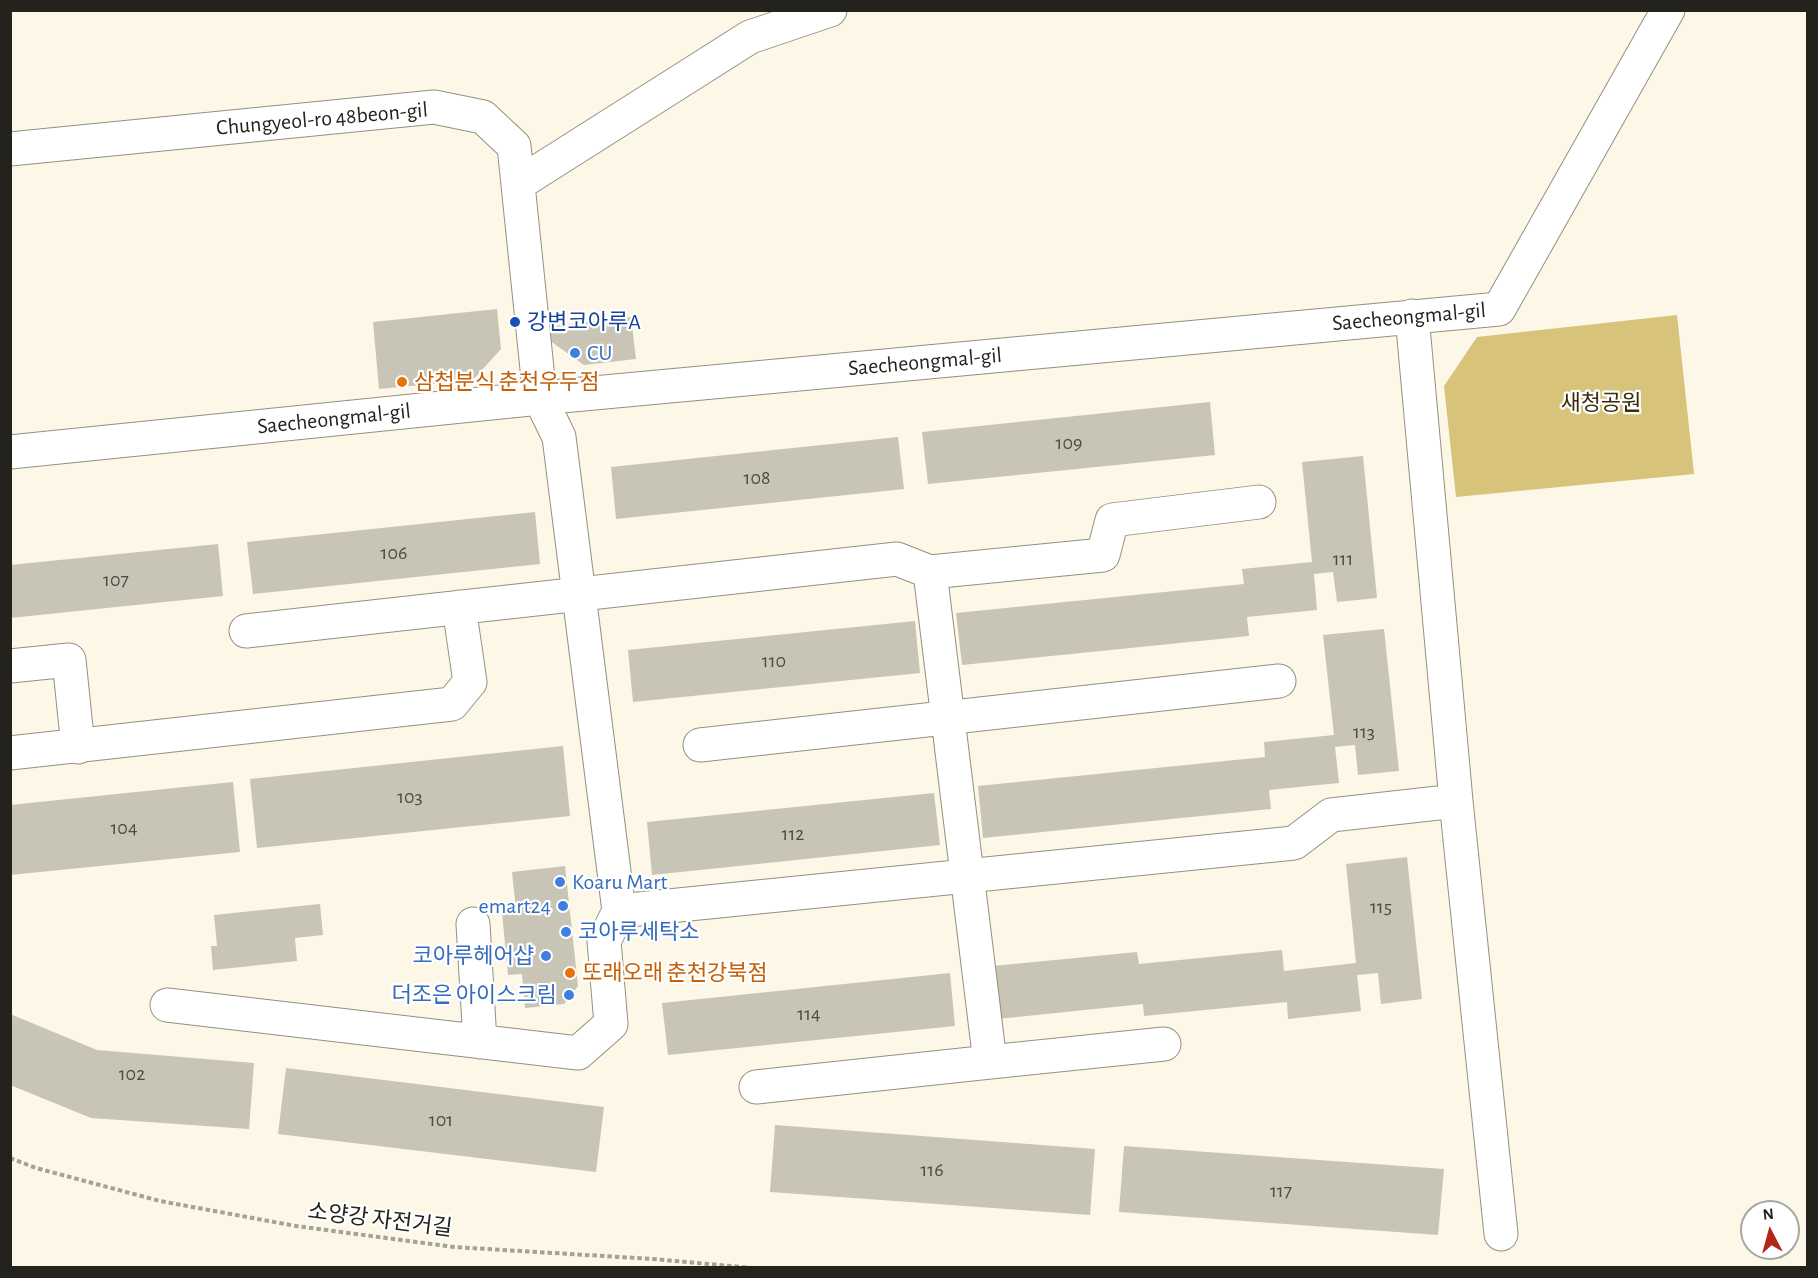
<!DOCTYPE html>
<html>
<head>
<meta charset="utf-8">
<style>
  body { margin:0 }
  #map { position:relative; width:1818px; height:1278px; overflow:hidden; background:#fcf7e7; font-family:"Alegreya Sans",sans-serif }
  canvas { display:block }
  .frame { position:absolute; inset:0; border:12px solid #23221c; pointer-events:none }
  .north { position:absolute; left:1740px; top:1200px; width:60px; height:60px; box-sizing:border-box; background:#fff; border:2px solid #a7a7a4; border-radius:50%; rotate:354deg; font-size:16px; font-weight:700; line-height:24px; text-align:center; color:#23221c }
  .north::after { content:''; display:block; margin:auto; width:21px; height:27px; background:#b42619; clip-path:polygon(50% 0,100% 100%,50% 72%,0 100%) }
</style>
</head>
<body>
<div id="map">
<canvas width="1818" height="1278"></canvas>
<div class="frame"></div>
<div class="north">N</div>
</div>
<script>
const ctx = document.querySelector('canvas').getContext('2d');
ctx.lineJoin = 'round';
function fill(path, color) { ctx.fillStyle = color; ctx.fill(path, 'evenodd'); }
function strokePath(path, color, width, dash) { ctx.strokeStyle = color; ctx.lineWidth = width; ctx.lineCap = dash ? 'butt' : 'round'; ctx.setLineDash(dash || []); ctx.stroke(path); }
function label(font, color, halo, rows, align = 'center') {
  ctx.font = font + ' "Alegreya Sans","Noto Sans KR",sans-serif'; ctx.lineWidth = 4.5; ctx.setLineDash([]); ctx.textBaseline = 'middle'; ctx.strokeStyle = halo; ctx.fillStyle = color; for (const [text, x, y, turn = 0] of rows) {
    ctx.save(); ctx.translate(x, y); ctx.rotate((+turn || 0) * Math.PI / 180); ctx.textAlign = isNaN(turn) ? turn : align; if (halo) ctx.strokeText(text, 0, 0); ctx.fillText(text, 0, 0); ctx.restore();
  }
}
fill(new Path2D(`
  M 1677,315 L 1694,474 L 1456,497 L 1444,386 L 1477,337 Z`), '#d7c37a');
fill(new Path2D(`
  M 497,309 L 501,349 L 473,380 L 379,389 L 373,322 Z
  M 631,317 L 636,359 L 584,365 L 546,338 L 544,327 Z
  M 1210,402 L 1215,455 L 928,484 L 922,432 Z
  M 898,437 L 904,489 L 616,519 L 611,467 Z
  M 1363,456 L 1377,598 L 1337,602 L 1333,572 L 1314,574 L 1317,610 L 1247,617 L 1249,636 L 962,665 L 956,613 L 1244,584 L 1242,569 L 1312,562 L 1302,462 Z
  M 535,512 L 540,564 L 253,594 L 247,542 Z
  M 218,544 L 223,596 L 10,618 L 10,565 Z
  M 915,621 L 920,673 L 633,702 L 628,650 Z
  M 1384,629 L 1399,771 L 1358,775 L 1355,745 L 1335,747 L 1339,783 L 1269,790 L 1271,809 L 983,838 L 978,786 L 1265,757 L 1264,742 L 1334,735 L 1323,635 Z
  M 563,746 L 570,816 L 257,848 L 250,779 Z
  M 233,782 L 240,852 L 10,875 L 10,805 Z
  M 934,793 L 940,845 L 652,875 L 647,822 Z
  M 1407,857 L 1422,999 L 1381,1004 L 1378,973 L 1357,975 L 1361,1011 L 1288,1019 L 1287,1002 L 1144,1016 L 1143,1004 L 998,1019 L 993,966 L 1137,952 L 1139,964 L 1282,950 L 1284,971 L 1356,963 L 1346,864 Z
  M 565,866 L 578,986 L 564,1004 L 525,1008 L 522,974 L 508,975 L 502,912 L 516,910 L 512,872 Z
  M 320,904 L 323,935 L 295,938 L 297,961 L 213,970 L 211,946 L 217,946 L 214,915 Z
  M 950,973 L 955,1026 L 668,1055 L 662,1003 Z
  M 10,1014 L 97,1050 L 254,1063 L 249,1129 L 91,1118 L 10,1085 Z
  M 286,1068 L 604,1107 L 596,1172 L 278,1134 Z
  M 775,1125 L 1095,1149 L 1090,1215 L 770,1192 Z
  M 1124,1146 L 1444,1169 L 1438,1235 L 1119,1212 Z`), '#c9c5b6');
const street = new Path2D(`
  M 10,149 L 434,107 L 483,117 L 514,146 L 540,398 L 559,437 L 619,911 L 604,941 L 611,1024 L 578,1053 L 167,1005
  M 518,184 L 750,37 L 830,10
  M 1412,316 L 1456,801 L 1501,1234
  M 10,452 L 540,398 L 1499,309 L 1668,10
  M 246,631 L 897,559 L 930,572 L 1103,555 L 1112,520 L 1259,502
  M 10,666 L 69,660 L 78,747
  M 700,745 L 1279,681
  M 10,753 L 452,704 L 470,682 L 459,607
  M 619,911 L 1294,843 L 1331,815 L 1456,801
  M 473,924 L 480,1042
  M 990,1062 L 1164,1044
  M 756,1087 L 990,1062 L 930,572`);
strokePath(street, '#949081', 35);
strokePath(new Path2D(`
  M 10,1158 L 36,1168 L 160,1201 L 296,1226 L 454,1247 L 653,1259 L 753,1268`), '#a4a195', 4, [4.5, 3]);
strokePath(street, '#fff', 33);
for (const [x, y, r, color] of [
  [515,322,6,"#1a4fb4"],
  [575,353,6,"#3f7fe0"],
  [402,382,6,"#e8710a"],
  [560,882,6,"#3f7fe0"],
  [563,906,6,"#3f7fe0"],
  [566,932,6,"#3f7fe0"],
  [546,956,6,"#3f7fe0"],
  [570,973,6,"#e8710a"],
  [569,995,6,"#3f7fe0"]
]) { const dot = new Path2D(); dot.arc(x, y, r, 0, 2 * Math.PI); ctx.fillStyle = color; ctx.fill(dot); strokePath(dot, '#fff', 2); }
label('20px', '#4c4b42', null, [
  ["109",1069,443],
  ["108",757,478],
  ["106",394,553],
  ["111",1343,559],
  ["107",116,580],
  ["110",774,661],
  ["113",1364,732],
  ["103",410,797],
  ["104",124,828],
  ["112",793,834],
  ["115",1381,907],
  ["114",809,1014],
  ["102",132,1074],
  ["101",441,1120],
  ["116",932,1170],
  ["117",1281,1191]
]);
label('22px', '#23221c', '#fff', [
  ["Chungyeol-ro 48beon-gil",322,119,-5],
  ["Saecheongmal-gil",1409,317,-5],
  ["Saecheongmal-gil",925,362,-5],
  ["Saecheongmal-gil",334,419,-6],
  ["소양강 자전거길",380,1220,7]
]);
label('22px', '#164399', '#fff', [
  ["강변코아루A",527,322]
], 'left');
label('22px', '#366cbe', '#fff', [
  ["CU",587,353],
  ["Koaru Mart",572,882],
  ["emart24",551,906,"right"],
  ["코아루세탁소",578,932],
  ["코아루헤어샵",534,956,"right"],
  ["더조은 아이스크림",557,995,"right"]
], 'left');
label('22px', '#c56008', '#fff', [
  ["삼첩분식 춘천우두점",414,382],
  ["또래오래 춘천강북점",582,973]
], 'left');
label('22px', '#382e08', '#fff', [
  ["새청공원",1601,403]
]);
</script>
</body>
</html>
